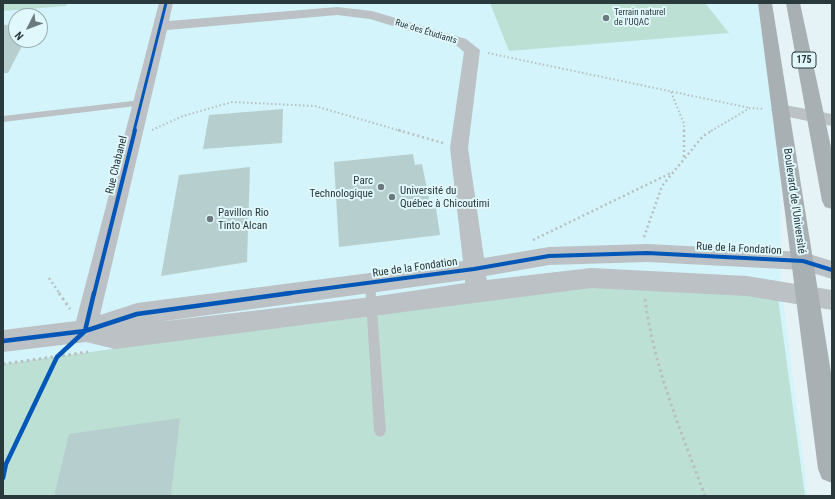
<!DOCTYPE html>
<html>
<head>
<meta charset="utf-8">
<style>
  body { margin:0 }
  #map { position:relative; width:835px; height:499px; overflow:hidden; background:#e6f3f6; font-family:"Roboto Condensed",sans-serif }
  canvas { display:block }
  .frame { position:absolute; inset:0; border:4px solid #29393c; pointer-events:none }
  .north { position:absolute; left:8px; top:8px; width:40px; height:40px; box-sizing:border-box; background:#e0f8fc; border:1px solid #97acaf; border-radius:50%; rotate:228deg; font-size:11px; font-weight:700; line-height:16px; text-align:center; color:#29393c }
  .north::after { content:''; display:block; margin:auto; width:14px; height:18px; background:#6b7a7d; clip-path:polygon(50% 0,100% 100%,50% 72%,0 100%) }
</style>
</head>
<body>
<div id="map">
<canvas width="835" height="499"></canvas>
<div class="frame"></div>
<div class="north">N</div>
</div>
<script>
const ctx = document.querySelector('canvas').getContext('2d');
ctx.lineJoin = 'round';
function fill(path, color) { ctx.fillStyle = color; ctx.fill(path, 'evenodd'); }
function strokePath(path, color, width, dash) { ctx.strokeStyle = color; ctx.lineWidth = width; ctx.lineCap = dash ? 'butt' : 'round'; ctx.setLineDash(dash || []); ctx.stroke(path); }
function label(font, color, halo, rows, align = 'center') {
  ctx.font = font + ' "Roboto Condensed",sans-serif'; ctx.lineWidth = 4; ctx.setLineDash([]); ctx.textBaseline = 'middle'; ctx.strokeStyle = halo; ctx.fillStyle = color; for (const [text, x, y, turn = 0] of rows) {
    ctx.save(); ctx.translate(x, y); ctx.rotate((+turn || 0) * Math.PI / 180); ctx.textAlign = isNaN(turn) ? turn : align; if (halo) ctx.strokeText(text, 0, 0); ctx.fillText(text, 0, 0); ctx.restore();
  }
}
fill(new Path2D(`
  M 3,3 L 765,3 L 780,110 L 781,284 L 808,496 L 3,496 ZM 16,16 L 40,16 L 40,40 L 16,40 Z`), '#d2f4fa');
fill(new Path2D(`
  M 3,3 L 67,3 L 66,6 L 3,11 Z
  M 490,3 L 705,3 L 729,33 L 509,51 Z
  M 591,278 L 777,291 L 805,496 L 3,496 L 3,364 L 112,349 L 115,338 Z`), '#bde0d4');
fill(new Path2D(`
  M 16,24 L 16,40 L 25,40 L 8,73 L 3,73 L 3,25 Z
  M 283,109 L 282,143 L 203,149 L 209,115 Z
  M 413,154 L 415,165 L 422,164 L 431,209 L 436,208 L 440,235 L 339,247 L 334,162 Z
  M 250,167 L 247,262 L 161,276 L 179,175 Z
  M 180,418 L 171,496 L 54,496 L 69,434 Z`), '#b6cfce');
strokePath(new Path2D(`
  M 488,53 L 750,108
  M 671,92 L 684,124 L 684,131
  M 152,130 L 183,116 L 232,102 L 315,106 L 401,131
  M 711,131 L 750,108 L 764,109`), '#b8bfc1', 2, [1.5, 2.5]);
strokePath(new Path2D(`
  M 398,130 L 443,143
  M 684,130 L 684,158
  M 644,237 L 662,186 L 703,136 L 713,130
  M 533,240 L 673,172
  M 49,278 L 60,294`), '#b8bfc1', 2.5, [2, 3]);
strokePath(new Path2D(`
  M 59,293 L 70,309
  M 645,299 C 654,368 681,431 705,496
  M 3,364 L 88,352`), '#b8bfc1', 3, [2.5, 3.5]);
fill(new Path2D(`
  M 141,100 L 145,103 L 144,105 L 3,122 L 3,116 Z
  M 370,278 L 374,280 L 375,283 L 386,431 L 384,435 L 380,437 L 376,435 L 374,431 L 365,283 L 366,280 Z`), '#bbc1c4');
fill(new Path2D(`
  M 159,3 L 173,3 L 169,21 L 337,7 L 372,11 L 466,39 L 480,50 L 468,148 L 484,258 L 549,247 L 647,244 L 803,252 L 832,261 L 832,279 L 803,270 L 647,262 L 549,265 L 486,276 L 487,280 L 591,268 L 747,276 L 832,290 L 832,310 L 747,296 L 591,288 L 115,349 L 86,342 L 3,352 L 3,330 L 76,321 ZM 337,15 L 370,19 L 456,45 L 464,52 L 450,148 L 463,261 L 137,303 L 100,315 L 167,30 ZM 465,280 L 465,283 L 371,297 L 157,322 Z
  M 780,104 L 832,114 L 832,126 L 774,114 L 771,110 L 774,106 Z`), '#bbc1c4');
fill(new Path2D(`
  M 758,3 L 772,3 L 832,379 L 832,483 L 822,479 L 818,469 Z
  M 786,3 L 800,3 L 832,152 L 832,209 L 825,207 L 822,201 Z`), '#a8b0b4');
strokePath(new Path2D(`
  M 134,131 L 166,3`), '#0057b8', 3);
strokePath(new Path2D(`
  M 94,294 L 135,130
  M 283,294 L 474,269 L 549,256 L 647,253 L 803,261 L 832,270`), '#0057b8', 4);
strokePath(new Path2D(`
  M 85,331 L 94,293
  M 3,341 L 85,331 L 137,314 L 291,293
  M 3,478 L 6,464 L 57,357 L 85,331`), '#0057b8', 4.5);
for (const [x, y, r, color] of [
  [606,18,4,"#6b7a7d"],
  [381,187,4,"#6b7a7d"],
  [392,197,4,"#6b7a7d"],
  [210,219,4,"#6b7a7d"]
]) { const dot = new Path2D(); dot.arc(x, y, r, 0, 2 * Math.PI); ctx.fillStyle = color; ctx.fill(dot); strokePath(dot, '#e0f8fc', 1.5); }
label('9px', '#29393c', '#e0f8fc', [
  ["Terrain naturel",614,13],
  ["de l'UQAC",614,23]
], 'left');
label('9px', '#29393c', '#e0f8fc', [
  ["Rue des Étudiants",426,32,17]
]);
for (const [x, y, w] of [
  [804,60,24]
]) { const box = new Path2D(); box.roundRect(x - w / 2, y - 8, w, 16, 3); ctx.fillStyle = '#e0f8fc'; ctx.fill(box); strokePath(box, '#29393c', 1); }
label('bold 10px', '#29393c', null, [
  ["175",804,60]
]);
label('11px', '#29393c', '#e0f8fc', [
  ["Rue Chabanel",117,165,-76],
  ["Boulevard de l'Université",794,201,82],
  ["Rue de la Fondation",739,249,3],
  ["Rue de la Fondation",415,268,-8]
]);
label('11px', '#29393c', '#e0f8fc', [
  ["Parc",373,181,"right"],
  ["Technologique",373,194,"right"],
  ["Université du",400,191],
  ["Québec à Chicoutimi",400,204],
  ["Pavillon Rio",218,213],
  ["Tinto Alcan",218,226]
], 'left');
</script>
</body>
</html>
